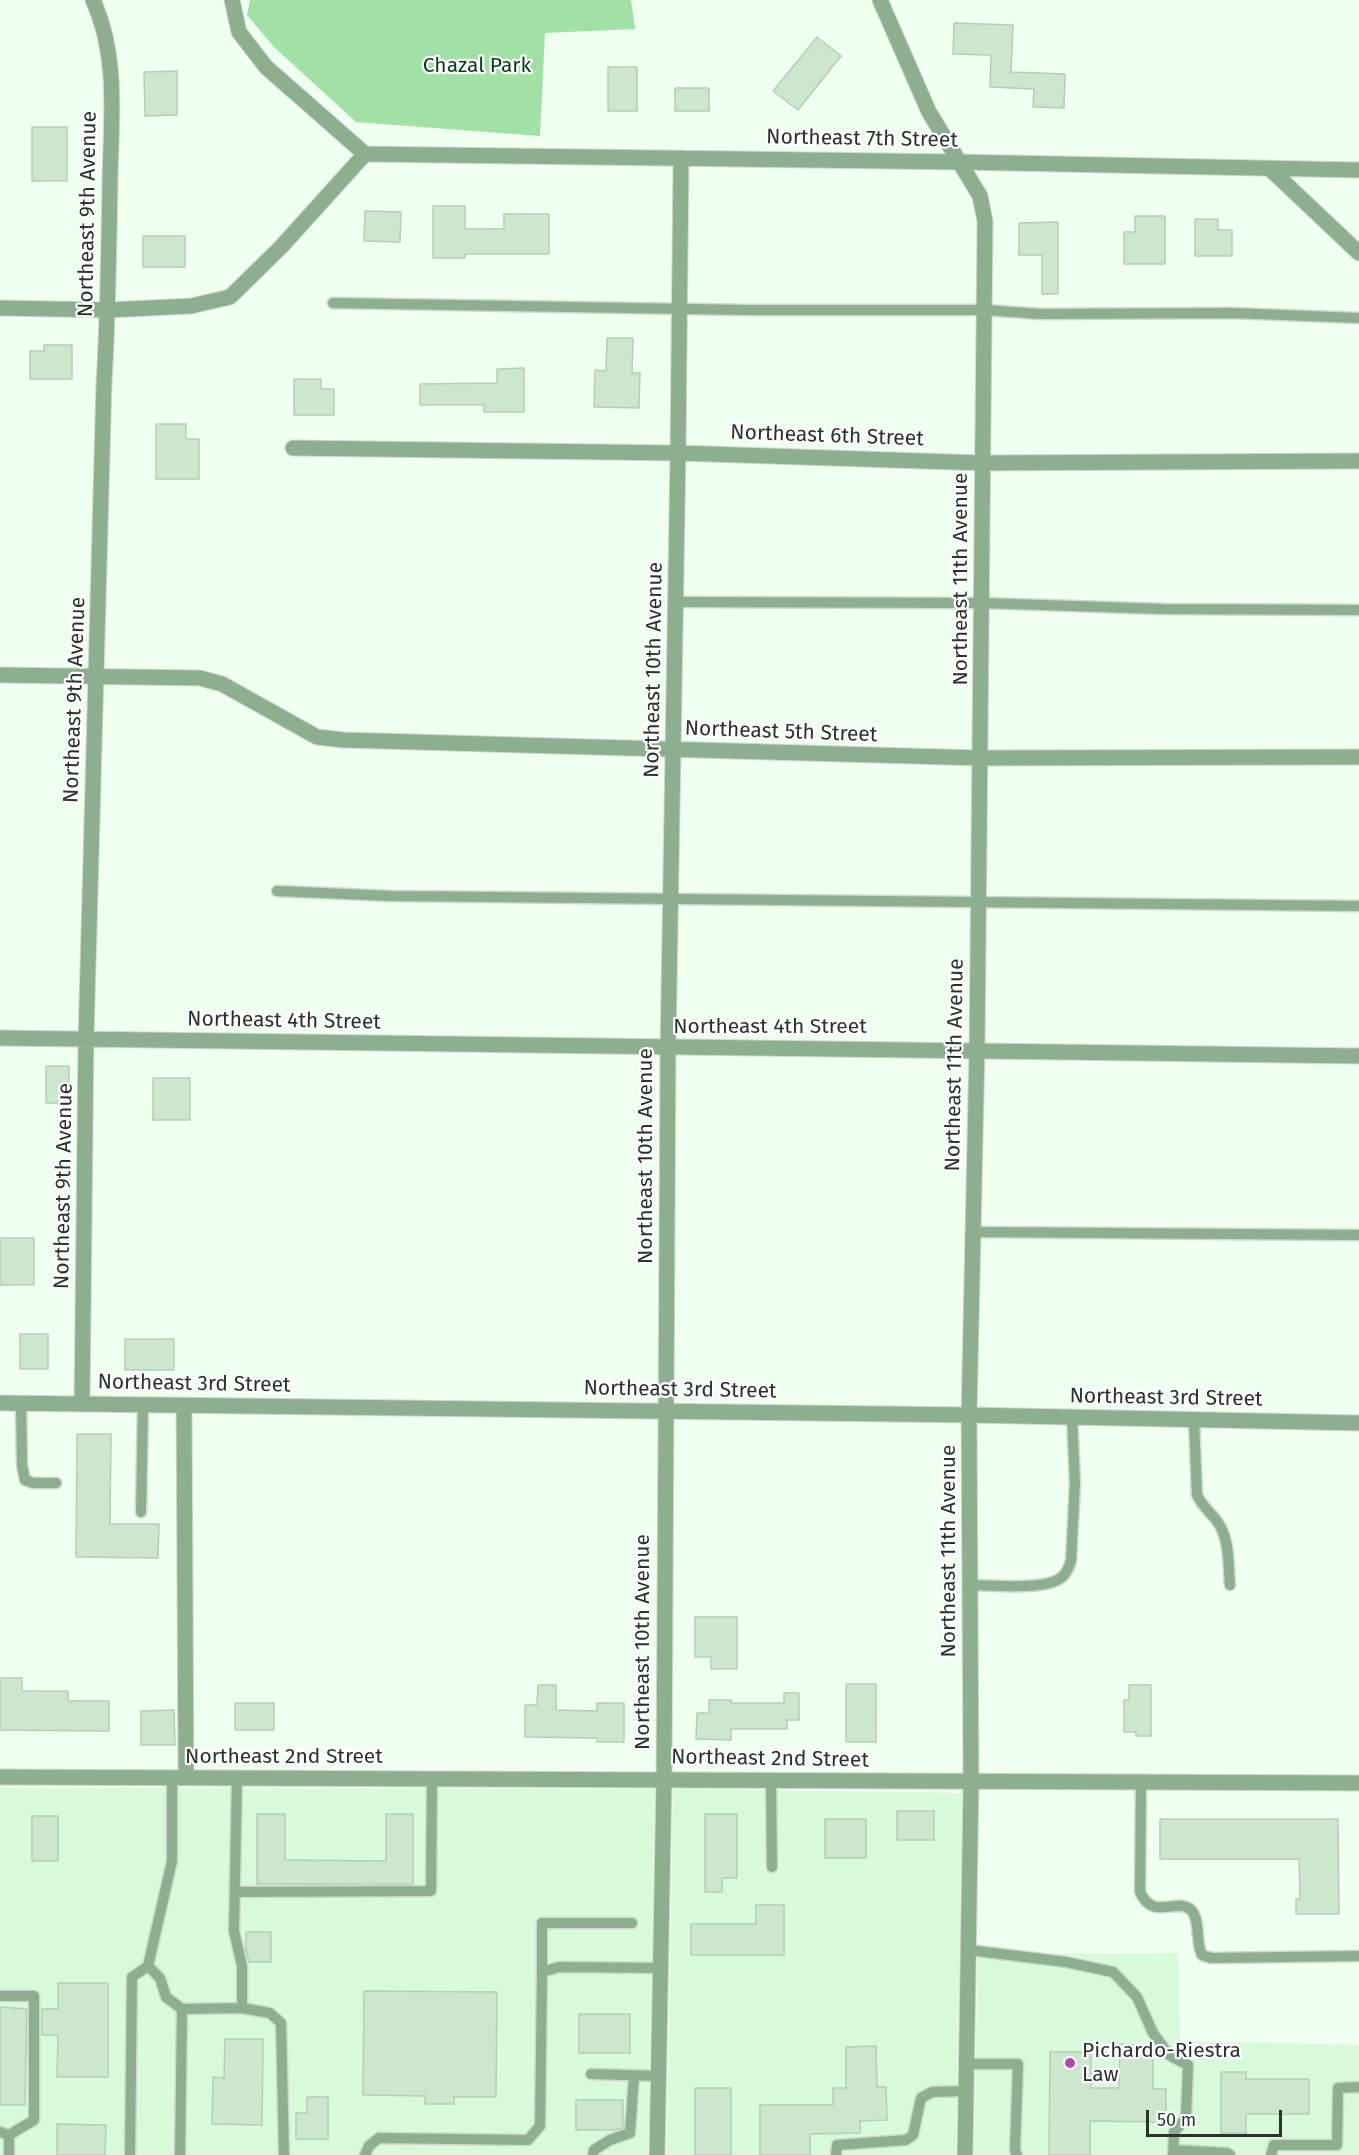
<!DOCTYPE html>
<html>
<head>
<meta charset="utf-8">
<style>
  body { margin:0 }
  #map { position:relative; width:1359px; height:2155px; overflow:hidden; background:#effff0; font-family:"Fira Sans",sans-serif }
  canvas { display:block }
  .scale { position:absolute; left:1146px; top:2110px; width:136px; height:27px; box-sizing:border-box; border:3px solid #29332a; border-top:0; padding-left:8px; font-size:18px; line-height:21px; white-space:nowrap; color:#29332a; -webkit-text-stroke:4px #fff; paint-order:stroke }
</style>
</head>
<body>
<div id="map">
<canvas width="1359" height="2155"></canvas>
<div class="scale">50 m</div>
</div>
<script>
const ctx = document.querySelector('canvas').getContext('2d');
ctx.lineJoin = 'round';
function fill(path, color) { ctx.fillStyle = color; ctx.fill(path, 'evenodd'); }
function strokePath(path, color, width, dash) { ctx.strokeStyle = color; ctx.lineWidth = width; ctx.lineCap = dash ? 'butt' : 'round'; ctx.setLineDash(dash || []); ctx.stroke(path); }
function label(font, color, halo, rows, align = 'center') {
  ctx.font = font + ' "Fira Sans",sans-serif'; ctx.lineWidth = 4.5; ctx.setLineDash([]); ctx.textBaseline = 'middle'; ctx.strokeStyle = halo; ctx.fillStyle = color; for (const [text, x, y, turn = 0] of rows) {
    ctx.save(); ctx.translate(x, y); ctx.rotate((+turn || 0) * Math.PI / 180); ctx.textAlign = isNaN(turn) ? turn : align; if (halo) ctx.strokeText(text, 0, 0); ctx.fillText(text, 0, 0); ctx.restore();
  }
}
fill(new Path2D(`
  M 0,1788 L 655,1789 L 648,2155 L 0,2155 Z
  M 673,1789 L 962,1793 L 956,2155 L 667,2155 Z
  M 1178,1953 L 1180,2041 L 1359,2045 L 1359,2155 L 974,2155 L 978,1954 Z`), '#d9f9db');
fill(new Path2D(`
  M 250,0 L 631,0 L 635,29 L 545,33 L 540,136 L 356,122 L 274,47 L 247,15 Z`), '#a1e1a6');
const building = new Path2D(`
  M 954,23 L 1013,25 L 1011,72 L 1065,74 L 1064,108 L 1033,107 L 1034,89 L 990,87 L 991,55 L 953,54 Z
  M 817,37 L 841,56 L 798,110 L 773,91 Z
  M 608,67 L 637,67 L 637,111 L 608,111 Z
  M 177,71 L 177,115 L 145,116 L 144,72 Z
  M 675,88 L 709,88 L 709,111 L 675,111 Z
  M 32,127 L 67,127 L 67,181 L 32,181 Z
  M 433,206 L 465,206 L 465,229 L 504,229 L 504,214 L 549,214 L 549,254 L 465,254 L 465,258 L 433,258 Z
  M 365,211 L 401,212 L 400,242 L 364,241 Z
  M 1135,216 L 1165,216 L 1165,264 L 1124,264 L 1124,232 L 1135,232 Z
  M 1195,219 L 1218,219 L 1218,230 L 1232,230 L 1232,256 L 1195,256 Z
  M 1058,222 L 1058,294 L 1042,294 L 1042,255 L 1019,255 L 1019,223 Z
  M 143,236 L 185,236 L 185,267 L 143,267 Z
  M 607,338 L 633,338 L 632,373 L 640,373 L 639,408 L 594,407 L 595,370 L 606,371 Z
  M 44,345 L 72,345 L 72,379 L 30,379 L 30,351 L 44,351 Z
  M 524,368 L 524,412 L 484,412 L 484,405 L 420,405 L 420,384 L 497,383 L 497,369 Z
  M 294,379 L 321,379 L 321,389 L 334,389 L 334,415 L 294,415 Z
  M 156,424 L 186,424 L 186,439 L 199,439 L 199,479 L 156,479 Z
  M 46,1066 L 69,1066 L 69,1103 L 46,1103 Z
  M 153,1078 L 190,1078 L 190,1120 L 153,1120 Z
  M 0,1238 L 34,1238 L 34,1285 L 0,1285 Z
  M 20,1334 L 48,1334 L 48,1369 L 20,1369 Z
  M 125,1339 L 174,1339 L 174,1370 L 125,1370 Z
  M 77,1434 L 111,1434 L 110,1524 L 159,1524 L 158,1558 L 76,1557 Z
  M 695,1617 L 737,1617 L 737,1669 L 711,1669 L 711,1657 L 695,1657 Z
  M 0,1678 L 22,1678 L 22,1691 L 68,1691 L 68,1701 L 109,1701 L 109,1731 L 0,1730 Z
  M 846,1684 L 876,1684 L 876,1742 L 846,1742 Z
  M 538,1685 L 556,1685 L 556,1710 L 597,1711 L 597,1703 L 624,1703 L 624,1742 L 597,1742 L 597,1738 L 525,1737 L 525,1705 L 537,1705 Z
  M 1129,1685 L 1151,1685 L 1151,1736 L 1136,1736 L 1136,1732 L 1124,1732 L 1124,1700 L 1129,1700 Z
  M 784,1693 L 799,1693 L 799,1720 L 787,1720 L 787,1729 L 731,1729 L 731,1740 L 696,1739 L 697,1713 L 709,1713 L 709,1700 L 731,1700 L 731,1703 L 784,1703 Z
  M 235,1703 L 274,1703 L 274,1730 L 235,1730 Z
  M 174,1710 L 175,1745 L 141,1745 L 141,1711 Z
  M 897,1811 L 934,1811 L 934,1840 L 897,1840 Z
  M 257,1814 L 285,1814 L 285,1860 L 386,1861 L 386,1814 L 413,1814 L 413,1884 L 257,1884 Z
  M 705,1814 L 737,1814 L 737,1878 L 722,1878 L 722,1892 L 705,1892 Z
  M 32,1816 L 58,1816 L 58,1861 L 32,1861 Z
  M 825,1819 L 866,1819 L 866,1858 L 825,1858 Z
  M 1160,1819 L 1338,1819 L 1339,1914 L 1296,1914 L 1296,1899 L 1300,1899 L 1299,1859 L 1160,1859 Z
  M 756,1905 L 784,1905 L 784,1955 L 691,1955 L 691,1924 L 756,1924 Z
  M 246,1932 L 271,1932 L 271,1962 L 249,1962 L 246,1951 Z
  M 58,1983 L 108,1983 L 108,2077 L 57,2077 L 58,2035 L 42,2035 L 42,2009 L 58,2009 Z
  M 364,1991 L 497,1992 L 496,2097 L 454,2097 L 454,2104 L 425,2104 L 425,2096 L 363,2095 Z
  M 0,2007 L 27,2009 L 25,2105 L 0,2105 Z
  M 579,2014 L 630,2014 L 630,2053 L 579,2053 Z
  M 225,2039 L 263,2039 L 262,2125 L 212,2124 L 213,2077 L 224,2078 Z
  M 1120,2044 L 1153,2046 L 1153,2089 L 1166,2089 L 1166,2122 L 1090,2121 L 1090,2155 L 1049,2155 L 1050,2052 L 1091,2052 L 1091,2088 L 1119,2088 Z
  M 876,2046 L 877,2087 L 886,2087 L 887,2120 L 860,2121 L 860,2133 L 810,2134 L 810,2155 L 760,2155 L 760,2105 L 833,2105 L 833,2088 L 846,2088 L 846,2047 Z
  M 1221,2072 L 1246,2072 L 1246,2079 L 1309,2079 L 1309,2114 L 1246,2114 L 1246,2133 L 1221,2133 Z
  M 695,2088 L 731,2088 L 731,2155 L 695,2155 Z
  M 307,2097 L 328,2097 L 328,2139 L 296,2139 L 296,2113 L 307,2113 Z
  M 576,2100 L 623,2100 L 623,2128 L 615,2130 L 576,2130 Z
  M 57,2124 L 106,2125 L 105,2155 L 57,2155 Z`);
fill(building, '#cde7cf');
strokePath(building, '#b5ceb6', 1.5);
const service = new Path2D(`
  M 333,303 L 748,310 L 985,310 L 1040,314 L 1232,313 L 1359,318
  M 676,602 L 982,603 L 1163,609 L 1359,610
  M 277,891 L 391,896 L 1359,906
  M 973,1232 L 1359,1235
  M 21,1403 L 22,1465 L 25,1480 L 33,1483 L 56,1483
  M 1194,1420 L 1197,1495 C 1202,1506 1210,1512 1217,1521 C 1230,1539 1228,1564 1230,1585
  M 141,1512 L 143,1405
  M 970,1585 C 992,1585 1046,1591 1062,1577 C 1067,1573 1069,1567 1071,1561 L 1075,1483 L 1072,1417
  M 771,1780 L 772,1867
  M 1141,1783 L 1140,1892 C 1153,1921 1175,1898 1190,1909 C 1201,1918 1195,1942 1202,1955 L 1211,1958 L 1359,1956
  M 236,1892 L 431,1891 L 432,1778
  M 969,1950 L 1066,1962 L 1113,1972 L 1137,1997 L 1153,2033 L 1169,2055 L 1188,2065 L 1186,2118 L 1174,2132 L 1173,2155
  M 148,1966 L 160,1978 L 166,1997 L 182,2009 L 180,2155
  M 542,1972 L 542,1923 L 632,1923
  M 0,1996 L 34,1996 L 34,2120 L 9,2135
  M 242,2008 L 270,2013 L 281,2023 L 284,2155
  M 182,2009 L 242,2008 L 242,1966 L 234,1931 L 237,1777
  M 967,2064 L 1018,2064 L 1015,2150 L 1017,2155
  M 591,2074 L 659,2076
  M 0,2132 L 9,2135 L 9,2155
  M 1173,2150 L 1227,2153 L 1230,2155
  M 130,2155 L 132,1977 L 148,1966 L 172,1861 L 172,1777
  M 365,2155 L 369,2146 L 379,2138 L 528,2140 L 540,2126 L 542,1972 L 559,1967 L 661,1968
  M 593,2155 L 594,2150 L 610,2140 L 630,2133 L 634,2076
  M 836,2155 L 837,2145 L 906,2140 L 913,2135 L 921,2098 L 932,2092 L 966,2091
  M 1271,2155 L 1274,2145 L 1337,2145 L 1338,2088 L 1359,2087`);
const minor = new Path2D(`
  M 232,0 L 239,32 L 266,67 L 365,154
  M 365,154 L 958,162 L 1359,170
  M 1269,168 L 1359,253
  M 0,308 L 108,310 L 191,306 L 230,297 L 281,247 L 365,154
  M 293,448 L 678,453 L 983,463 L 1359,461
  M 0,675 L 200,678 L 222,684 L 317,737 L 344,740 L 981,758 L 1359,757
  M 0,1038 L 1359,1056
  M 82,1404 L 86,1039 L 104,383 C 108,316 109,248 110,181 C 111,120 119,57 93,0
  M 184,1406 L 186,1777
  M 0,1777 L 1359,1783
  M 657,2155 L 664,1779 L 668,1048 L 678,453 L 681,158`);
const tertiary = new Path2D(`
  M 880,0 L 929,112 L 980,196 L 985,221 L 977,1050 L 969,1415 L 971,1782 L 965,2155
  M 0,1403 L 969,1415 L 1359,1423`);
strokePath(service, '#cbdacc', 13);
strokePath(minor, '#cbdacc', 17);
strokePath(tertiary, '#cbdacc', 17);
strokePath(service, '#8eae90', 10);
strokePath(minor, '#8eae90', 15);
strokePath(tertiary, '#8eae90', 15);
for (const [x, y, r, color] of [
  [1070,2063,6,"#ad49af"]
]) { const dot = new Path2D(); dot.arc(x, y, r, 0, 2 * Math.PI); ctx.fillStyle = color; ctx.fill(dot); strokePath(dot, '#fff', 2); }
label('21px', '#043f13', '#fff', [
  ["Chazal Park",477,66]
]);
label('21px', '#29332a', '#fff', [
  ["Northeast 7th Street",862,139,1],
  ["Northeast 9th Avenue",88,214,-89],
  ["Northeast 6th Street",827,436,2],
  ["Northeast 11th Avenue",961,579,-90],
  ["Northeast 10th Avenue",654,670,-89],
  ["Northeast 9th Avenue",75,700,-88],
  ["Northeast 5th Street",781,732,2],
  ["Northeast 4th Street",284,1021,1],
  ["Northeast 4th Street",770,1027],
  ["Northeast 11th Avenue",955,1065,-89],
  ["Northeast 10th Avenue",646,1156,-90],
  ["Northeast 9th Avenue",64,1186,-89],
  ["Northeast 3rd Street",194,1384,1],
  ["Northeast 3rd Street",680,1390,1],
  ["Northeast 3rd Street",1166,1398,1],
  ["Northeast 11th Avenue",949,1551,-90],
  ["Northeast 10th Avenue",643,1642,-90],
  ["Northeast 2nd Street",284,1757],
  ["Northeast 2nd Street",770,1759,1]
]);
label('21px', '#29332a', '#fff', [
  ["Pichardo-Riestra",1082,2051],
  ["Law",1082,2075]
], 'left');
</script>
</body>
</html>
